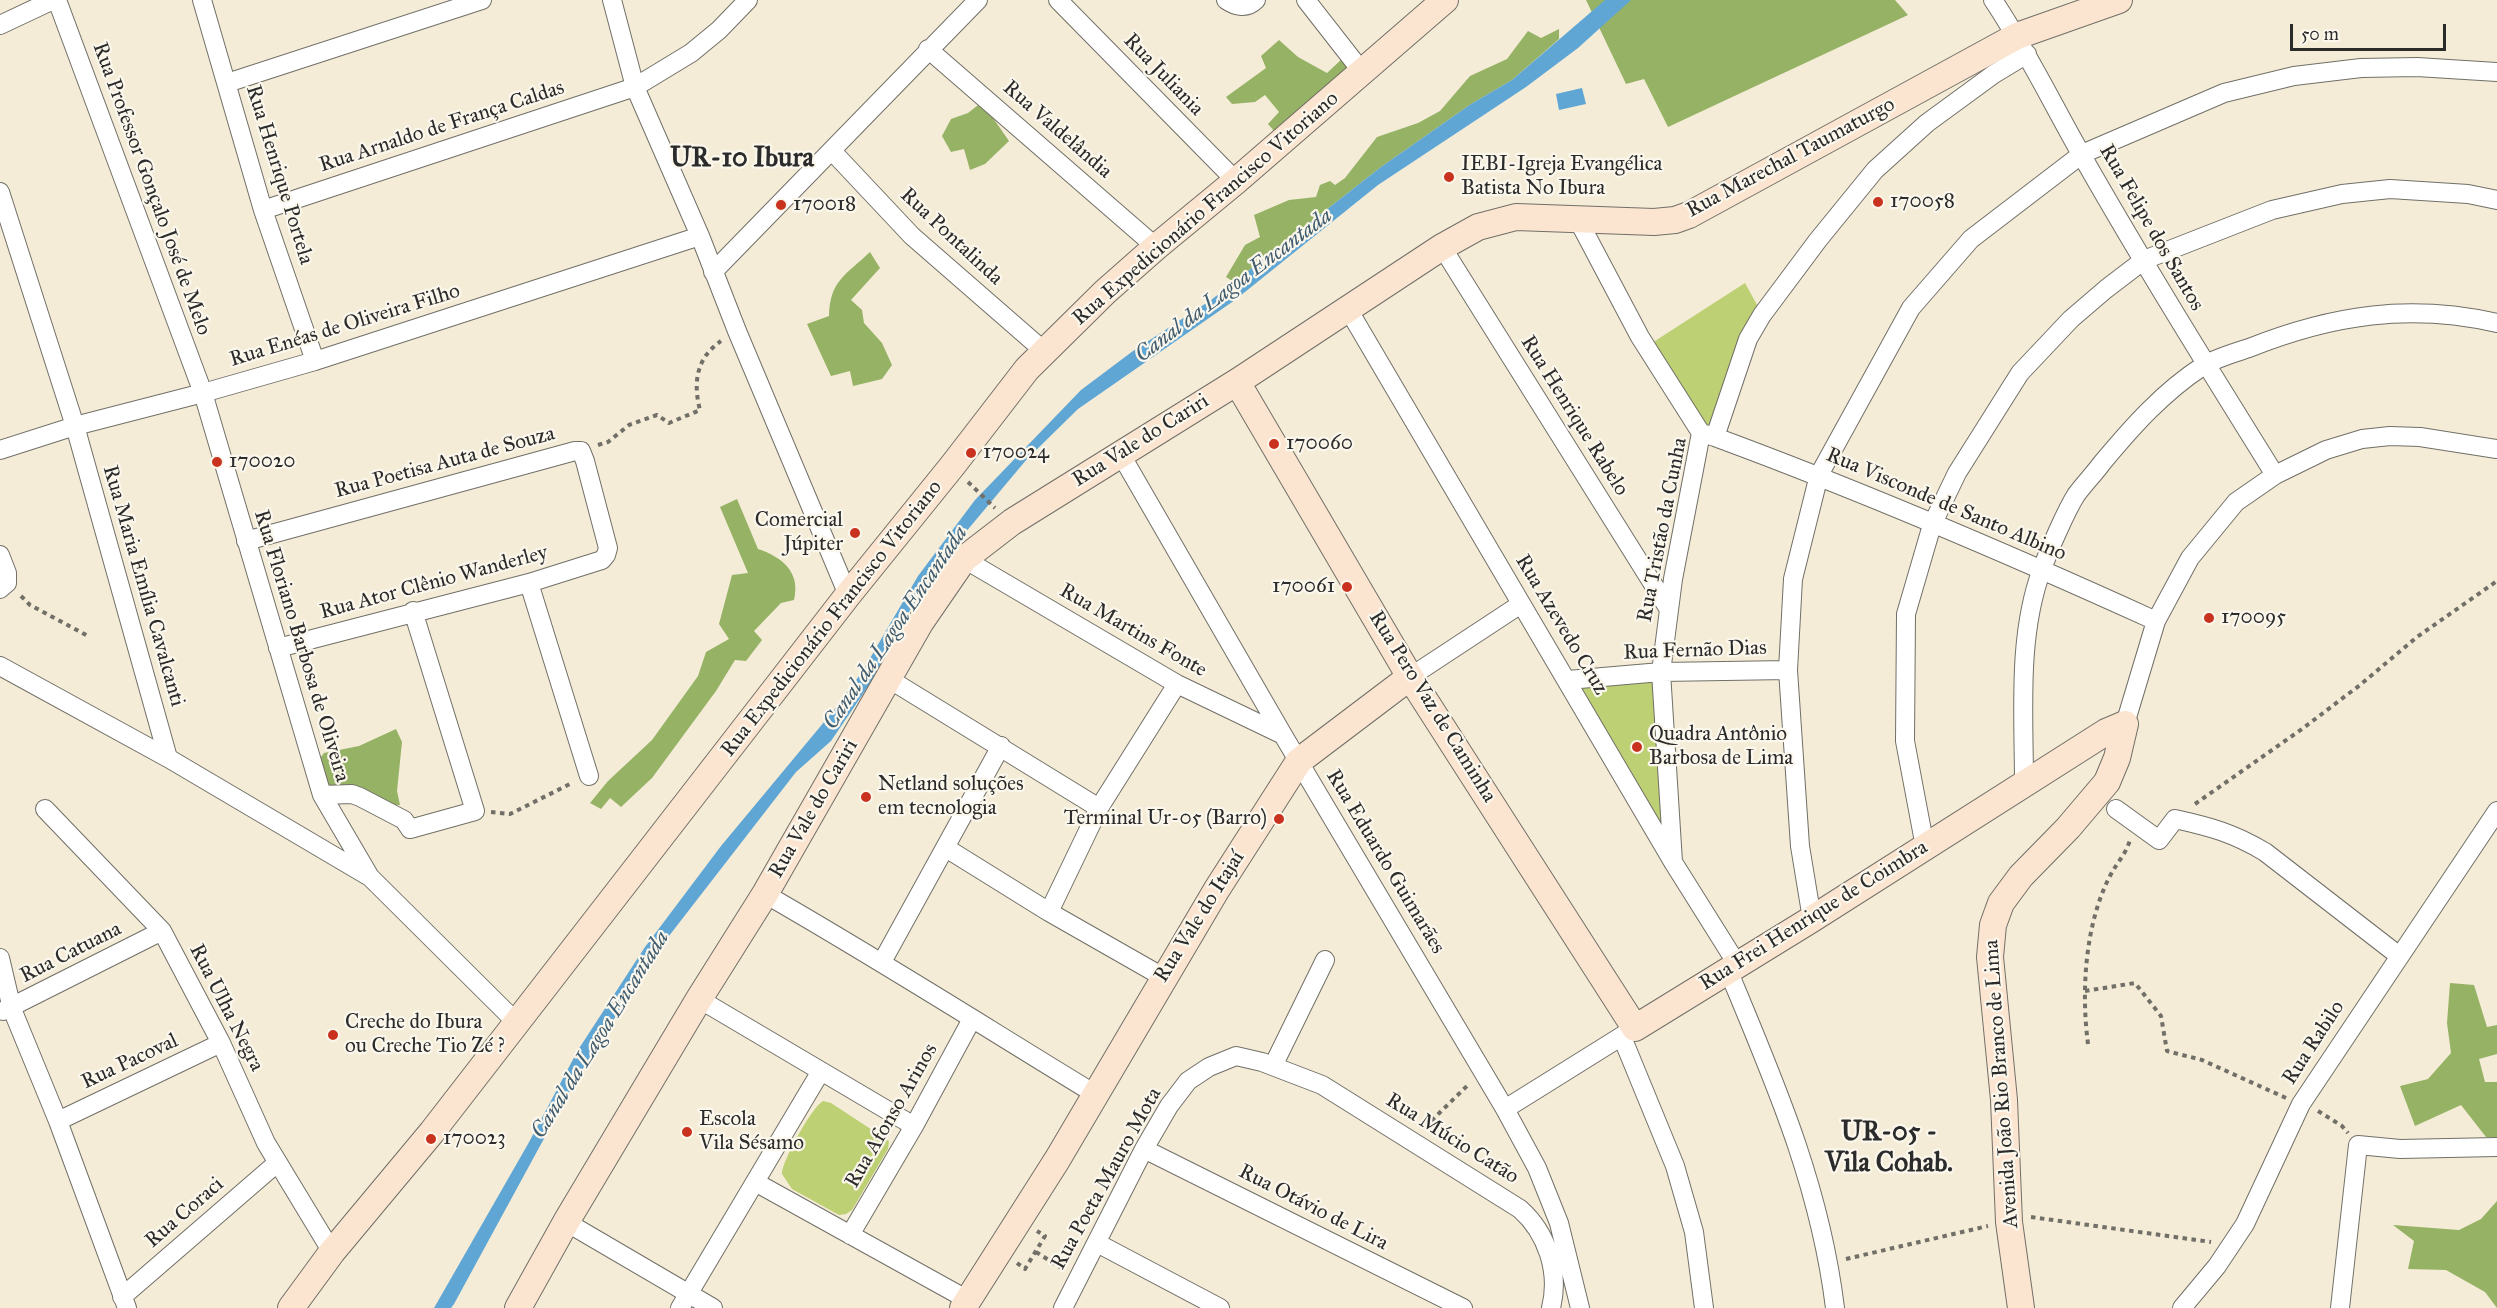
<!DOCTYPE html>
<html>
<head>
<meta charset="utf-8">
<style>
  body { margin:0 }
  #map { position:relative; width:2497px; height:1308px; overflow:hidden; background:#f4ecd7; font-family:"IM FELL Great Primer",serif }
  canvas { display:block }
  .scale { position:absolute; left:2290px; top:24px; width:156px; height:27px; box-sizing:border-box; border:3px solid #2b2b2b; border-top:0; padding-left:8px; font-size:18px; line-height:21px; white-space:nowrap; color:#2b2b2b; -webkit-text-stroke:4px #fbf7ec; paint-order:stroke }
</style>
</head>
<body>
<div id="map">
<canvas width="2497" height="1308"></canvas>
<div class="scale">50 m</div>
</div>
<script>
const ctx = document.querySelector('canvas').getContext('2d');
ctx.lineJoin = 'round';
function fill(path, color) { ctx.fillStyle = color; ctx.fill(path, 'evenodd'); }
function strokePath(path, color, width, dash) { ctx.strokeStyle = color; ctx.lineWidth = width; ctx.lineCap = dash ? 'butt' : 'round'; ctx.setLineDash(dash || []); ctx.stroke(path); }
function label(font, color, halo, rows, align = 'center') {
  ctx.font = font + ' "IM FELL Great Primer",serif'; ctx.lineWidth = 4.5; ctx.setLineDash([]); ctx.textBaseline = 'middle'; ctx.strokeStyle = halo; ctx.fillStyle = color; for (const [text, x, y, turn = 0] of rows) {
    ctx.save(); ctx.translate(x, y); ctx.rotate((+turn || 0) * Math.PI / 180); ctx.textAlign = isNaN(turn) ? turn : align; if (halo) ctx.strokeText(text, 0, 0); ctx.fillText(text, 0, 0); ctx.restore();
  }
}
fill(new Path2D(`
  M 1745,283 L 1761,312 L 1714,425 L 1697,432 L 1644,348 Z
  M 1661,672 L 1673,862 L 1568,680 Z
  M 823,1101 L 831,1103 L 889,1141 L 888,1149 L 852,1210 L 846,1214 L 839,1215 L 792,1189 L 782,1174 C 782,1161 812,1107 823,1101 Z`), '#bdd073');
fill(new Path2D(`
  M 1586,0 L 1895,0 L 1908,15 L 1668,127 L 1644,79 L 1626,84 Z
  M 1559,29 L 1559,39 L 1512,80 L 1471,104 L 1381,167 L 1234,282 L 1226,277 L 1245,245 L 1260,237 L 1254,215 L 1289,200 L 1316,197 L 1320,185 L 1330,181 L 1335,185 L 1345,178 L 1377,137 L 1418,123 L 1440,111 L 1470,76 L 1507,59 L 1528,31 L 1541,38 Z
  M 1279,40 L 1298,57 L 1327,73 L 1343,58 L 1354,74 L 1281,139 L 1268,124 L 1279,112 L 1265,95 L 1255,102 L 1232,104 L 1226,97 L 1266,68 L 1261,56 Z
  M 982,102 L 1009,141 L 985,164 L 970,170 L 964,149 L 951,152 L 942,136 L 951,119 L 968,113 Z
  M 870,252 L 880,268 L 851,300 L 862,310 L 864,323 L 882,343 L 892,365 L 882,379 L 853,386 L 850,371 L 831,376 L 807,324 L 829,316 C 830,280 846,275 870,252 Z
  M 737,499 L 758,549 C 782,557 801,572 794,600 L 781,603 L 754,631 L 762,640 L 746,661 L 735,660 L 716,691 L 652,778 L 621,807 L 610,798 L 601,809 L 590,803 L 608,781 L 652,740 L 698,676 L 706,652 L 729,639 L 719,624 L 732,575 L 748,573 L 720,507 Z
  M 396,729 L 402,742 L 397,791 L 400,805 L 391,805 L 326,789 L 317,762 L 324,753 L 359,746 Z
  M 2450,983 L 2474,985 L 2487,1027 L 2497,1025 L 2497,1054 L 2479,1059 L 2485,1082 L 2497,1082 L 2497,1137 L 2486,1137 L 2461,1105 L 2415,1126 L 2400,1086 L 2428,1079 L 2451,1053 L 2447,1023 Z
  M 2497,1201 L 2497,1308 L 2485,1292 L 2446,1270 L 2408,1269 L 2414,1241 L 2393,1225 L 2459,1230 L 2481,1219 Z`), '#96b265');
fill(new Path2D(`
  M 1605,0 L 1631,0 L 1578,48 L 1526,87 L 1378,185 L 1235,300 L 1078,409 L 1027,459 L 944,558 L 910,610 L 880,669 L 831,741 L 796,772 L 655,954 L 577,1078 L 454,1304 L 451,1308 L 434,1308 L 528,1144 L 578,1050 L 645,947 L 721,846 L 834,710 L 862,672 L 918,576 L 975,500 L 1081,390 L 1133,351 L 1211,300 L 1381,167 L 1471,104 L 1512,80 Z
  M 1582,88 L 1586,104 L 1559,110 L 1556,94 Z`), '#5fa6d5');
const street = new Path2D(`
  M 57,0 L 203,393 L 322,795 L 370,877 L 516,1022
  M 202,0 L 263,210 L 315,361
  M 612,0 L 635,87 L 700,236 L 737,331 L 848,595
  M 1058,0 L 1236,181
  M 1226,0 C 1236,7 1247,9 1256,0
  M 1306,0 L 1363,73
  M 1993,0 C 2026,49 2052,103 2081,154 C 2143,263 2209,369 2275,475
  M 0,25 L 53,0
  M 928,49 L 1156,247
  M 227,83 L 482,0
  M 832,151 L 912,236 L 1044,351
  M 0,192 L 75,426 L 168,758
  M 263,210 L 635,87 L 691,53 L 719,30 L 748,0
  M 1577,218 L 1640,337 L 1701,433
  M 1442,247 L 1668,608
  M 713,272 L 978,0
  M 1348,309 L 1673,862 L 1737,964
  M 1715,437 C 1864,492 2011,555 2156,621
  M 0,450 L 75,426 L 203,393 L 315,361 L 700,236
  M 1120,453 L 1283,735 L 1505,1109 L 1537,1168 L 1559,1223 L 1580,1308
  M 246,541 L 575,451 L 581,451 L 585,461 L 608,548 L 606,555 L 602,560 L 529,583 L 278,648
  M 0,555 L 7,573 L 7,583 L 0,589
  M 964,559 L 1177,684 L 1283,735
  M 529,583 L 589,776
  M 0,666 L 168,758 L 368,876
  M 1410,677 L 1521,604
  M 889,679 L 1099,808
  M 1568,680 L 1661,672 L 1788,670
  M 2125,724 L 2156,621 L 2190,558 L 2236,502 L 2275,475 L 2326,450 L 2362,439 L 2390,436 L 2420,437 L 2497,449
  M 2024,784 C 2024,714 2017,636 2042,569 C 2049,550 2066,511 2076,495 C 2084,484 2094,474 2102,463 C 2132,427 2163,392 2203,366 C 2216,358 2234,353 2249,348 C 2332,315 2409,303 2497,323
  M 322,795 L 352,794 L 360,797 L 404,820 L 410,829 L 475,811 L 413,611
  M 45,809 L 162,931 L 221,1043 L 266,1143 L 332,1252
  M 2116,809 L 2159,840 L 2175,819 C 2211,827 2233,833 2265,852 L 2398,955
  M 1925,847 L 1905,741 L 1906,614 L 1932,525 L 1957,473 L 2020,373 L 2071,319 L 2106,289 L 2144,260 L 2272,210 L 2342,194 L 2390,189 L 2468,194 L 2497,200
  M 946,848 L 1049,912 L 1163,977
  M 1673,862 L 1661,672 L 1673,579 L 1701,433 L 1715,437 L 1748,339 L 1762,315 L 1818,240 L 1875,170 L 1927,123 L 1994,74 L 2027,54
  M 765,894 C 877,958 985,1027 1095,1094
  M 1049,912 L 1099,808 L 1177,684
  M 1812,919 L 1800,846 L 1788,670 L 1793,579 L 1819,475 L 1911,308 L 1971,239 L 2082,154 L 2224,93 L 2294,76 L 2361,68 L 2417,67 L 2497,72
  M 0,958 L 12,1009 L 58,1121 L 127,1308
  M 882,962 L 1001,746
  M 1728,970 C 1775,1083 1820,1185 1835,1308
  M 699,999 L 914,1126
  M 3,1011 L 162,931
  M 1622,1037 L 1675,1166 L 1694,1232 L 1704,1308
  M 1273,1066 L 1325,960
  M 1505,1109 L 1630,1031
  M 58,1121 L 221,1043
  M 1144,1149 L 1463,1308
  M 755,1182 L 968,1300
  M 566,1222 L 713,1308
  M 850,1235 L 914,1126 L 972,1019
  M 1097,1243 L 1220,1308
  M 122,1297 L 277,1163
  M 680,1308 L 821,1071
  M 1063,1308 L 1144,1149 L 1169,1106 L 1188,1081 L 1209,1067 L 1236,1056 L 1262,1062 L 1322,1085 L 1520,1209 C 1547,1233 1560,1272 1551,1308
  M 2182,1308 L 2217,1266 L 2245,1224 L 2301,1104 L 2497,811
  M 2340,1308 L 2358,1145 L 2400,1149 L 2497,1147`);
const secondary = new Path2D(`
  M 1237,382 L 1410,677 L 1635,1028 L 1812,919 L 2106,732 L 2125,724
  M 291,1308 L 332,1252 L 432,1132 L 848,595 L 953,465 L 1027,369 L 1105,292 L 1156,247 L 1236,181 L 1445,0
  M 518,1308 L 566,1222 L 699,999 L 765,894 L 920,623 L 964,559 L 1012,522 L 1237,382 L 1442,247 L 1478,227 L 1516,217 L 1654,222 L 1675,220 L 1689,215 L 2017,36 L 2119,0
  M 963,1308 L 1057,1160 L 1217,889 L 1299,761 L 1410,677
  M 2021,1308 L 2009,1222 L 2004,1100 L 1990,957 L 1993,925 L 2001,903 L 2021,876 L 2068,828 L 2107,782 L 2117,758 L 2125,724`);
strokePath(street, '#716f67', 20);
strokePath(secondary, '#716f67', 28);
strokePath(new Path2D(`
  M 598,445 L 608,442 L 629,425 L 657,415 L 669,423 L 700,410 C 693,383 696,358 721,341
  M 968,482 L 995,508
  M 21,596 L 30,605 L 88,636
  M 2195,804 L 2302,729 L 2360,685 L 2417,637 L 2497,581
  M 491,812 L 510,814 L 572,783
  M 2085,991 L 2135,983 L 2161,1016 L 2167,1051 L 2202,1060 L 2286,1098
  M 2088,1044 C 2081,991 2085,924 2110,876 C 2117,862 2125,856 2130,840
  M 2318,1111 L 2342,1126 L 2348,1133
  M 1425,1127 L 1469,1084
  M 2031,1217 L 2211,1242
  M 1036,1252 L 1063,1269
  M 1846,1259 L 1988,1226
  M 1017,1263 L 1025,1269 L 1045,1236 L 1037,1231`), '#716f67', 4, [4.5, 4.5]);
strokePath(street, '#fff', 18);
strokePath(secondary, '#fce5d0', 26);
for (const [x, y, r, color] of [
  [1449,177,6,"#c8321e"],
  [1878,202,6,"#c8321e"],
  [781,205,6,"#c8321e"],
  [1274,444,6,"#c8321e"],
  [971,453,6,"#c8321e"],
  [217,462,6,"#c8321e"],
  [855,533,6,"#c8321e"],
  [1347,587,6,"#c8321e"],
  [2209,618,6,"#c8321e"],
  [1637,747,6,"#c8321e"],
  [866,797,6,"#c8321e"],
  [1279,819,6,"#c8321e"],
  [333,1035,6,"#c8321e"],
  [687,1132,6,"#c8321e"],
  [431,1139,6,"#c8321e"]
]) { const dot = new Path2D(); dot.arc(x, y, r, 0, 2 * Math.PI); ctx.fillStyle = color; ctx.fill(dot); strokePath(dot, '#fbf7ec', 2); }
label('21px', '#2b2b2b', '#fbf7ec', [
  ["Rua Juliania",1163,75,46],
  ["Rua Arnaldo de França Caldas",442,127,-18],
  ["Rua Valdelândia",1057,130,41],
  ["Rua Marechal Taumaturgo",1791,158,-28],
  ["Rua Henrique Portela",279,175,73],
  ["Rua Professor Gonçalo José de Melo",151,189,70],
  ["Rua Expedicionário Francisco Vitoriano",1206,209,-41],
  ["Rua Felipe dos Santos",2151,228,60],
  ["Rua Pontalinda",951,237,43],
  ["Rua Enéas de Oliveira Filho",345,326,-17],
  ["Rua Henrique Rabelo",1574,416,58],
  ["Rua Vale do Cariri",1141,441,-32],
  ["Rua Poetisa Auta de Souza",445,463,-15],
  ["Rua Visconde de Santo Albino",1946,505,23],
  ["Rua Tristão da Cunha",1663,530,-79],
  ["Rua Ator Clênio Wanderley",434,583,-15],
  ["Rua Maria Emília Cavalcanti",143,586,74],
  ["Rua Expedicionário Francisco Vitoriano",832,619,-52],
  ["Rua Azevedo Cruz",1561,625,59],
  ["Rua Martins Fonte",1133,631,30],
  ["Rua Floriano Barbosa de Oliveira",301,646,73],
  ["Rua Fernão Dias",1695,651,-2],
  ["Rua Pero Vaz de Caminha",1432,707,58],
  ["Rua Vale do Cariri",814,809,-60],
  ["Rua Eduardo Guimarães",1385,862,59],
  ["Rua Frei Henrique de Coimbra",1814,916,-32],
  ["Rua Vale do Itajaí",1200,917,-58],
  ["Rua Catuana",71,953,-27],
  ["Rua Ulha Negra",226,1008,63],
  ["Rua Rabilo",2314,1043,-57],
  ["Rua Pacoval",130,1062,-25],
  ["Avenida João Rio Branco de Lima",2002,1084,-94],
  ["Rua Afonso Arinos",892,1116,-60],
  ["Rua Múcio Catão",1452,1139,32],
  ["Rua Poeta Mauro Mota",1107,1179,-61],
  ["Rua Otávio de Lira",1313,1208,27],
  ["Rua Coraci",185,1213,-41]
]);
label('21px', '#2b2b2b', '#fbf7ec', [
  ["IEBI-Igreja Evangélica",1461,165],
  ["Batista No Ibura",1461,189],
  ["170058",1890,202],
  ["170018",793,205],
  ["170060",1286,444],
  ["170024",983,453],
  ["170020",229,462],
  ["Comercial",843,521,"right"],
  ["Júpiter",843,545,"right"],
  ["170061",1335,587,"right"],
  ["170095",2221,618],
  ["Quadra Antônio",1649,735],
  ["Barbosa de Lima",1649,759],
  ["Netland soluções",878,785],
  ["em tecnologia",878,809],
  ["Terminal Ur-05 (Barro)",1267,819,"right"],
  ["Creche do Ibura",345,1023],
  ["ou Creche Tio Zé ?",345,1047],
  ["Escola",699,1120],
  ["Vila Sésamo",699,1144],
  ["170023",443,1139]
], 'left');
label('italic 22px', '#405c6f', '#fbf7ec', [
  ["Canal da Lagoa Encantada",1234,286,-37],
  ["Canal da Lagoa Encantada",896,628,-56],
  ["Canal da Lagoa Encantada",601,1035,-58]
]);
label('bold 27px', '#2b2b2b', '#fbf7ec', [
  ["UR-10 Ibura",742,159],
  ["UR-05 -",1889,1133],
  ["Vila Cohab.",1889,1164]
]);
</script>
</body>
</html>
